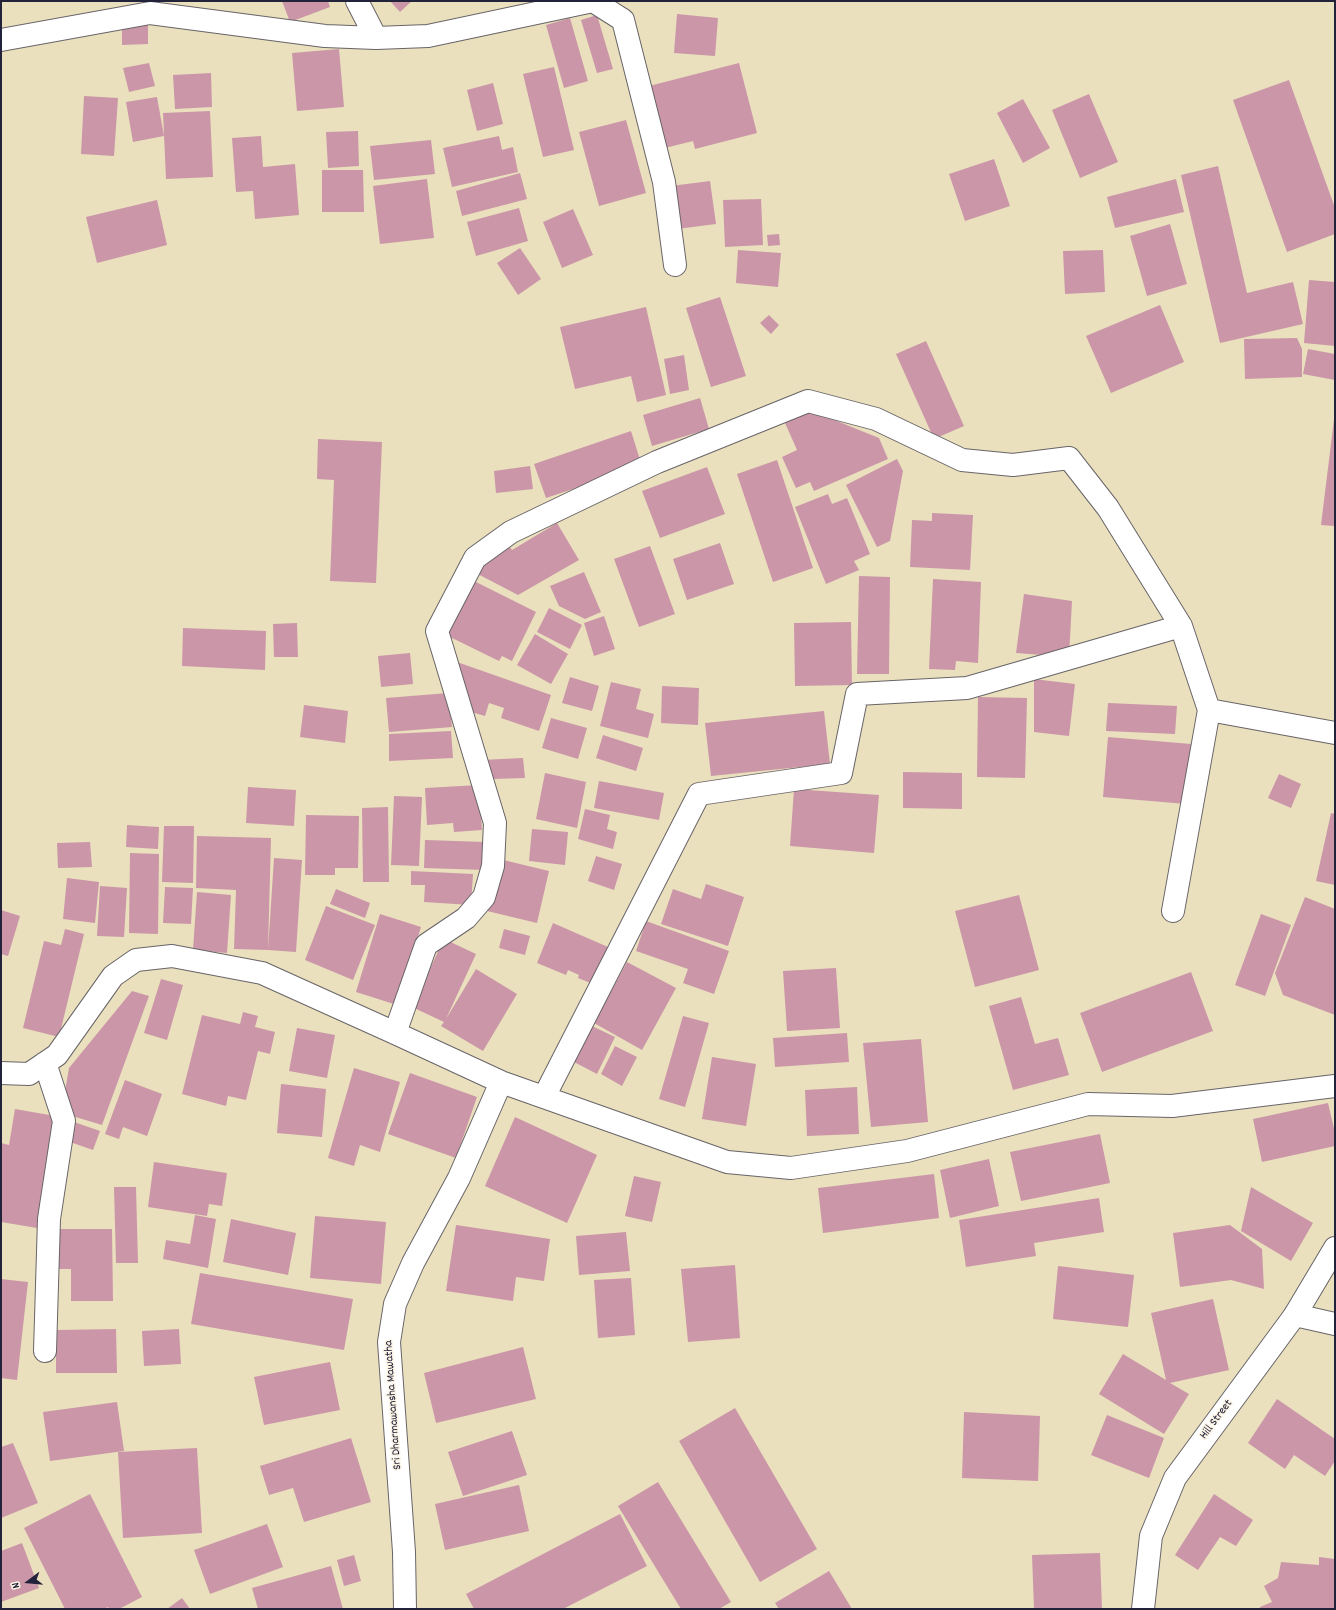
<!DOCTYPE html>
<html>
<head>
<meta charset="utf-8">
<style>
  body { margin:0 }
  #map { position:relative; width:1336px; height:1610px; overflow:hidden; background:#eae0bd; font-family:Dekko,sans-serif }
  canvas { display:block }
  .frame { position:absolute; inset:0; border:2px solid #22223b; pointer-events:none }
  .north { position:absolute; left:8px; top:1562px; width:40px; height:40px; -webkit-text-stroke:3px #fcf5e5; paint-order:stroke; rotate:254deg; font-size:11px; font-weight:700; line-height:16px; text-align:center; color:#22223b }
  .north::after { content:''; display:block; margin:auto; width:14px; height:18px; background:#22223b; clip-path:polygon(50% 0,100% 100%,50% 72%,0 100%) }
</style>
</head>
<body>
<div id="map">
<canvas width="1336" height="1610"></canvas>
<div class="frame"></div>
<div class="north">N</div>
</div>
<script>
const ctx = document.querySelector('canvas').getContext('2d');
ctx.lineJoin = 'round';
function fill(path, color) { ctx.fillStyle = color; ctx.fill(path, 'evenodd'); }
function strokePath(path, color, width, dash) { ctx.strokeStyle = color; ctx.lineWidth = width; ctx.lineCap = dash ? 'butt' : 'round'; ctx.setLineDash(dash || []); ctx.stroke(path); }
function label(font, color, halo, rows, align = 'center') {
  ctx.font = font + ' Dekko,sans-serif'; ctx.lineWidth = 3; ctx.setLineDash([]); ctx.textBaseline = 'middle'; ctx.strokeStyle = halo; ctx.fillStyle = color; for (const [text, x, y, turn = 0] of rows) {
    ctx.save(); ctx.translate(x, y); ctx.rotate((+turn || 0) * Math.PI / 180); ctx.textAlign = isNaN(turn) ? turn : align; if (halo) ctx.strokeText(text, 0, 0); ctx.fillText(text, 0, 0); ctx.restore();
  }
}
fill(new Path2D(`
  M 282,1 L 328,1 L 330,7 L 290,22 Z
  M 390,1 L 412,1 L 400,12 Z
  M 677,14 L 718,18 L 715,56 L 674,53 Z
  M 597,15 L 613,69 L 597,73 L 581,20 Z
  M 570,18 L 588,81 L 564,88 L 546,25 Z
  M 148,23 L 148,44 L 122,45 L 122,24 Z
  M 339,49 L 344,107 L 297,111 L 292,53 Z
  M 149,63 L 155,86 L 129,92 L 123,68 Z
  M 739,63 L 757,133 L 695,149 L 693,141 L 665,148 L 649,86 Z
  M 554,67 L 574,150 L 543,157 L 523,74 Z
  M 211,73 L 212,107 L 175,109 L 173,75 Z
  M 1289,80 L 1335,208 L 1335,234 L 1287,252 L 1233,100 Z
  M 493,83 L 503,124 L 477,131 L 467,90 Z
  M 1089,94 L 1118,162 L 1080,178 L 1052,110 Z
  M 84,96 L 118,98 L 114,156 L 81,154 Z
  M 157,97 L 164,136 L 133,142 L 126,102 Z
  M 1023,99 L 1050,148 L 1023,163 L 997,113 Z
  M 210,111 L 213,177 L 166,179 L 163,113 Z
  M 626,120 L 646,193 L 599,206 L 579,132 Z
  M 358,131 L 359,166 L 328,168 L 326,132 Z
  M 261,136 L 263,167 L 295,164 L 299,215 L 255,219 L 253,191 L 236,192 L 232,138 Z
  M 499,136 L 502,150 L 513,147 L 518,172 L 452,187 L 443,148 Z
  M 431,140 L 435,174 L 374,180 L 370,146 Z
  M 994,159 L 1010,206 L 965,221 L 949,174 Z
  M 1218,166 L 1247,293 L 1293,282 L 1303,324 L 1220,343 L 1181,175 Z
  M 322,170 L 363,170 L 364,212 L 322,212 Z
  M 520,173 L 527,199 L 462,216 L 456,191 Z
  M 427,179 L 434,238 L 380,244 L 373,186 Z
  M 1176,179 L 1184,212 L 1115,228 L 1107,197 Z
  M 710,181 L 716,224 L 677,229 L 671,186 Z
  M 761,199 L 763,245 L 725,247 L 723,200 Z
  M 157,200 L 167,245 L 97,263 L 86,217 Z
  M 519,208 L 528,241 L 476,256 L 467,222 Z
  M 573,209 L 593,255 L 562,268 L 543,222 Z
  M 1170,224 L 1187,284 L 1147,296 L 1130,236 Z
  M 779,234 L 780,245 L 768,246 L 767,235 Z
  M 520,248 L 541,279 L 518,295 L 497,263 Z
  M 738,250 L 781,253 L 778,287 L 736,283 Z
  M 1103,250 L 1105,292 L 1065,294 L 1063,251 Z
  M 1309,280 L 1335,282 L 1335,346 L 1304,343 Z
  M 720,297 L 746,376 L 711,387 L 686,308 Z
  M 1160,305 L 1184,362 L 1111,393 L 1086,336 Z
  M 646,307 L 666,395 L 637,402 L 631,376 L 575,389 L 560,327 Z
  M 769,315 L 779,325 L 771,334 L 760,323 Z
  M 1297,338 L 1302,349 L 1302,377 L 1245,379 L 1244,339 Z
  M 926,341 L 964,426 L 934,439 L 896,354 Z
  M 1308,349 L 1335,354 L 1335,380 L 1303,374 Z
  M 684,355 L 689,390 L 670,394 L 664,359 Z
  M 700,398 L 709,429 L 652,446 L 643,415 Z
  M 812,411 L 879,438 L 888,459 L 814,491 L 810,482 L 796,488 L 782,457 L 797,450 L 785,423 Z
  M 1334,419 L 1335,419 L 1335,526 L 1321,525 Z
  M 631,431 L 642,466 L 546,498 L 534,464 Z
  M 318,439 L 382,442 L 376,583 L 330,581 L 334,480 L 317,479 Z
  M 897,459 L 903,471 L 890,541 L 877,547 L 846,485 Z
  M 777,460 L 813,568 L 773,582 L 737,474 Z
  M 530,466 L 533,489 L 496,493 L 494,471 Z
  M 707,467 L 725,514 L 660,538 L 642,491 Z
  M 828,494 L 832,504 L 847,498 L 870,554 L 854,561 L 859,570 L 826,584 L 795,507 Z
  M 932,513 L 973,515 L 970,570 L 910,567 L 912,520 L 932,521 Z
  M 557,523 L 579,560 L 518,595 L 472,571 L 507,543 L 512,550 Z
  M 720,543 L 734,584 L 687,600 L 673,559 Z
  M 650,546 L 675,614 L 639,627 L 614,559 Z
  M 584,572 L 601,612 L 585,619 L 559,606 L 550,586 Z
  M 859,576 L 890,577 L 889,674 L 857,674 Z
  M 468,578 L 536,612 L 512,661 L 502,656 L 499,661 L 450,637 L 445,624 Z
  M 933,579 L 981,582 L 978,663 L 956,661 L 955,670 L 929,669 Z
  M 1024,594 L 1072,601 L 1069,657 L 1016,653 Z
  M 549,608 L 582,625 L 570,649 L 537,632 Z
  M 604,616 L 615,649 L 594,656 L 584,623 Z
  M 851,622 L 852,685 L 795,686 L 794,623 Z
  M 297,623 L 298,657 L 274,657 L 273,624 Z
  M 183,628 L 266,631 L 265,670 L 182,666 Z
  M 535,634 L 568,654 L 551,684 L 517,665 Z
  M 410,653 L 413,684 L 381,687 L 378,656 Z
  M 457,662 L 551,695 L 539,731 L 501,718 L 504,708 L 489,703 L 485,716 L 464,710 Z
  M 570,677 L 599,686 L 592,711 L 562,703 Z
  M 1034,679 L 1075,684 L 1069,736 L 1034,732 Z
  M 611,682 L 641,689 L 636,709 L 654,714 L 648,738 L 600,726 Z
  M 662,686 L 699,688 L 698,725 L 661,723 Z
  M 448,693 L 452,727 L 389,732 L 386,698 Z
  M 978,697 L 1027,698 L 1025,778 L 977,777 Z
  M 1108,703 L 1177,706 L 1175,734 L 1106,731 Z
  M 304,705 L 348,711 L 345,743 L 300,737 Z
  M 824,711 L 830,764 L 711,776 L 705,723 Z
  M 551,718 L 587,728 L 578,759 L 542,748 Z
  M 451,731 L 453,758 L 389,761 L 389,734 Z
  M 603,735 L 643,748 L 636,771 L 596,758 Z
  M 1108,737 L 1191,744 L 1186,804 L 1103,797 Z
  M 523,758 L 525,778 L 493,779 L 492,773 L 481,774 L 481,760 Z
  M 903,772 L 962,773 L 962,809 L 903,808 Z
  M 545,773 L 586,782 L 577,828 L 536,819 Z
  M 1279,774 L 1301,784 L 1291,808 L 1268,798 Z
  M 599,781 L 664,793 L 659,820 L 594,808 Z
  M 479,785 L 482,830 L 454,832 L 453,823 L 427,825 L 425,788 Z
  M 248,787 L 296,790 L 294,826 L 246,823 Z
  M 794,789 L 879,795 L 874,853 L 790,846 Z
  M 394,796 L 422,797 L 419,866 L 391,865 Z
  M 388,807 L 389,882 L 363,882 L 362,808 Z
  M 585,809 L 610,815 L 607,829 L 617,832 L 613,849 L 578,839 Z
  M 1331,813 L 1335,814 L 1335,885 L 1316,881 Z
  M 306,815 L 359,816 L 358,868 L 335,868 L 335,875 L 305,875 Z
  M 127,825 L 159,827 L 158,849 L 126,847 Z
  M 164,826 L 194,826 L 193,883 L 162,882 Z
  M 532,829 L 568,832 L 565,865 L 529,861 Z
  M 197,836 L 271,838 L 268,950 L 234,949 L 236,890 L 196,888 Z
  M 425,840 L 486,842 L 485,870 L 424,868 Z
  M 90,842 L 92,867 L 58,868 L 57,843 Z
  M 130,853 L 159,854 L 158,934 L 129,933 Z
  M 596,856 L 622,864 L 614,890 L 588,881 Z
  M 274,858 L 302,860 L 296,952 L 268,950 Z
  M 499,859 L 549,871 L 537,923 L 487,911 Z
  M 411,871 L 473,874 L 471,905 L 424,902 L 425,885 L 411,885 Z
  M 67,878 L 99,882 L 95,923 L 63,919 Z
  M 706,884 L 744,897 L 728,946 L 661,924 L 673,889 L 701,899 Z
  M 100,886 L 127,888 L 124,937 L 97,936 Z
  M 165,887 L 193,888 L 191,924 L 163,923 Z
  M 336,889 L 370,903 L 365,918 L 330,904 Z
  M 197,892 L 231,895 L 227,953 L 193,950 Z
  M 1019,895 L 1039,970 L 975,987 L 955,911 Z
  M 1305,897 L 1335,909 L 1335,1015 L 1283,995 L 1275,973 Z
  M 326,906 L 375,925 L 353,980 L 305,960 Z
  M 1,910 L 20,916 L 8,956 L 1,954 Z
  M 380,914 L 421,927 L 397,1005 L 356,992 Z
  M 1261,914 L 1291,925 L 1265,996 L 1235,985 Z
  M 646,921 L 729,951 L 714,994 L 683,983 L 688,969 L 636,951 Z
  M 553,923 L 608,947 L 593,984 L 578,978 L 579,975 L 568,970 L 566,975 L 537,963 Z
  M 65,929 L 84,934 L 59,1037 L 23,1028 L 44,941 L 61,945 Z
  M 504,929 L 530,936 L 525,955 L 499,948 Z
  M 444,939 L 476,954 L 446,1019 L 476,969 L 517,994 L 483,1051 L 441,1026 L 444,1022 L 412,1007 Z
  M 627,962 L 676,988 L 642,1050 L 594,1023 Z
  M 836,968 L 840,1028 L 787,1031 L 783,971 Z
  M 1191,972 L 1213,1031 L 1102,1072 L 1080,1013 Z
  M 161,979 L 183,985 L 167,1040 L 144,1033 Z
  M 132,991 L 149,996 L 102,1125 L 69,1115 L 64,1097 L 69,1068 Z
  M 1021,997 L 1035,1044 L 1058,1038 L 1069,1075 L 1013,1090 L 989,1006 Z
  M 243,1012 L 258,1016 L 255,1027 L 275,1032 L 270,1054 L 258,1051 L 246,1100 L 228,1096 L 226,1106 L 182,1094 L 202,1015 L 240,1024 Z
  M 683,1016 L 709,1023 L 685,1107 L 659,1099 Z
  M 592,1026 L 615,1037 L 597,1074 L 574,1062 Z
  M 297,1028 L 335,1035 L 327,1078 L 289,1071 Z
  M 847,1033 L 849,1062 L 775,1067 L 773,1038 Z
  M 921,1039 L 928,1122 L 871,1127 L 863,1043 Z
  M 615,1046 L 637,1057 L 622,1086 L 601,1074 Z
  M 712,1057 L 756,1064 L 746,1126 L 702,1119 Z
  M 354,1068 L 400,1082 L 380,1152 L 360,1145 L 354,1166 L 328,1158 Z
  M 410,1073 L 477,1097 L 456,1158 L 388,1134 Z
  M 125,1080 L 162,1094 L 147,1136 L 123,1127 L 119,1139 L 105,1134 Z
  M 281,1084 L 326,1089 L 322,1137 L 277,1133 Z
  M 857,1087 L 859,1134 L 807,1136 L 805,1090 Z
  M 1328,1103 L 1335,1133 L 1335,1146 L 1262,1162 L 1253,1119 Z
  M 15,1109 L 55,1116 L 37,1228 L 1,1222 L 1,1143 L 9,1145 Z
  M 515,1117 L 597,1155 L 567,1223 L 485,1186 Z
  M 74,1122 L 100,1131 L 93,1150 L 67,1141 Z
  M 1100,1134 L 1110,1183 L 1021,1201 L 1010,1152 Z
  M 989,1159 L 999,1206 L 950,1218 L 940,1170 Z
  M 154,1162 L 227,1173 L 222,1206 L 209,1204 L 207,1216 L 148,1207 Z
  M 934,1174 L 939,1218 L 823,1233 L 818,1188 Z
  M 634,1176 L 661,1182 L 652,1222 L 625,1216 Z
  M 114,1187 L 136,1187 L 138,1263 L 116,1263 Z
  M 1251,1187 L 1313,1223 L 1291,1261 L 1241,1231 Z
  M 1099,1198 L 1104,1232 L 1034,1243 L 1036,1256 L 966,1267 L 959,1220 Z
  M 195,1215 L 216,1219 L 208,1268 L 163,1259 L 166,1240 L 190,1244 Z
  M 315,1216 L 386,1222 L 381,1284 L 310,1278 Z
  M 231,1219 L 296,1233 L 288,1275 L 223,1262 Z
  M 456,1225 L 550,1239 L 544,1281 L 516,1277 L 513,1301 L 446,1291 Z
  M 1230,1225 L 1262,1249 L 1264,1289 L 1231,1280 L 1180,1287 L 1173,1233 Z
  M 56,1229 L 112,1229 L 113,1301 L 71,1301 L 71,1269 L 57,1269 Z
  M 626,1232 L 630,1271 L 579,1275 L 576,1236 Z
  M 735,1265 L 740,1338 L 688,1342 L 681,1269 Z
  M 1058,1266 L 1134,1275 L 1128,1327 L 1053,1319 Z
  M 200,1273 L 353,1299 L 344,1350 L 191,1324 Z
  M 631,1278 L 635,1335 L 598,1338 L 594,1280 Z
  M 1,1279 L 28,1282 L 17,1380 L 1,1378 Z
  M 1213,1299 L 1229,1370 L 1170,1383 L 1189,1394 L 1164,1434 L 1099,1394 L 1123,1354 L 1166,1380 L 1151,1313 Z
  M 116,1329 L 117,1373 L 56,1373 L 56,1330 Z
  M 179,1329 L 181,1364 L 144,1366 L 142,1331 Z
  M 523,1347 L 536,1399 L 436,1423 L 424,1373 Z
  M 330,1362 L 340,1410 L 264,1425 L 254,1377 Z
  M 1277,1399 L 1335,1439 L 1335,1461 L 1325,1476 L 1294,1455 L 1285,1469 L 1248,1443 Z
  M 117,1402 L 124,1451 L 50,1461 L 43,1412 Z
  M 735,1408 L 817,1549 L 760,1582 L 679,1441 Z
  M 964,1412 L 1040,1416 L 1038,1481 L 962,1478 Z
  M 1107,1415 L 1164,1438 L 1149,1478 L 1091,1455 Z
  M 512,1431 L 527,1475 L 463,1496 L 448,1452 Z
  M 351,1438 L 371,1502 L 304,1522 L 293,1488 L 269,1495 L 260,1466 Z
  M 13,1443 L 38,1503 L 1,1518 L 1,1447 Z
  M 197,1448 L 202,1533 L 123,1538 L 118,1452 Z
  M 658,1482 L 731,1602 L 719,1609 L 681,1609 L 618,1506 Z
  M 519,1485 L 529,1531 L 445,1550 L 435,1504 Z
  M 90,1494 L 142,1597 L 119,1609 L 109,1609 L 108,1607 L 104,1609 L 65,1609 L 24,1528 Z
  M 1214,1494 L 1253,1520 L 1236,1546 L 1220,1537 L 1198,1570 L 1175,1555 Z
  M 620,1514 L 647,1566 L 563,1609 L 474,1609 L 466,1594 Z
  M 267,1524 L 283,1567 L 210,1594 L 194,1550 Z
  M 22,1543 L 39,1588 L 1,1602 L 1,1551 Z
  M 1100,1553 L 1102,1609 L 1034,1609 L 1032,1555 Z
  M 354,1555 L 361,1581 L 344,1586 L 337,1560 Z
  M 1319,1557 L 1335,1559 L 1335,1608 L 1260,1609 L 1260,1607 L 1272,1602 L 1264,1586 L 1278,1578 L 1281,1562 L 1319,1565 Z
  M 331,1566 L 343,1609 L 258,1609 L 252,1588 Z
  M 829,1571 L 852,1609 L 779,1609 L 775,1603 Z
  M 182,1598 L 190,1609 L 167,1609 Z`), '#cb96a8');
const minor = new Path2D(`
  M 357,1 L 376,38
  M 1,40 L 150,13 L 325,36 L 376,38 L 428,36 L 593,1 L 623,20 L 664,182 L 675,265
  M 1173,911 L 1209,710 L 1335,733
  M 395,1033 L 426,945 L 466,918 L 484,897 L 493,866 L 495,823 L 437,631 L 475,558 L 511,532 L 657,462 L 808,401 L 876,419 L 962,460 L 1013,465 L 1069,458 L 1108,508 L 1181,626 L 1209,710
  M 1,1073 L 29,1074 L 57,1055 L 113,976 L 136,960 L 172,956 L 262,973 L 395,1033 L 501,1082 L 727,1162 L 791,1168 L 907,1151 L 1088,1104 L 1172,1106 L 1335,1086
  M 544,1097 L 699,794 L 841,773 L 857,694 L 967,688 L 1181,626
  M 1295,1315 L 1335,1324
  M 45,1351 L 49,1219 L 64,1121 L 45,1063
  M 405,1609 L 404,1552 L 389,1342 L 395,1304 L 413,1263 L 459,1178 L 501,1082`);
const secondary = new Path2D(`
  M 1143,1609 L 1151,1536 L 1175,1478 L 1295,1315 L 1335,1248`);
strokePath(minor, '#686468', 24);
strokePath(secondary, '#686468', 24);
strokePath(minor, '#fff', 22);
strokePath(secondary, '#fff', 22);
label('12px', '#22223b', '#fcf5e5', [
  ["Sri Dharmawansha Mawatha",394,1405,-94],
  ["Hill Street",1217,1420,-53]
]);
</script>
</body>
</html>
